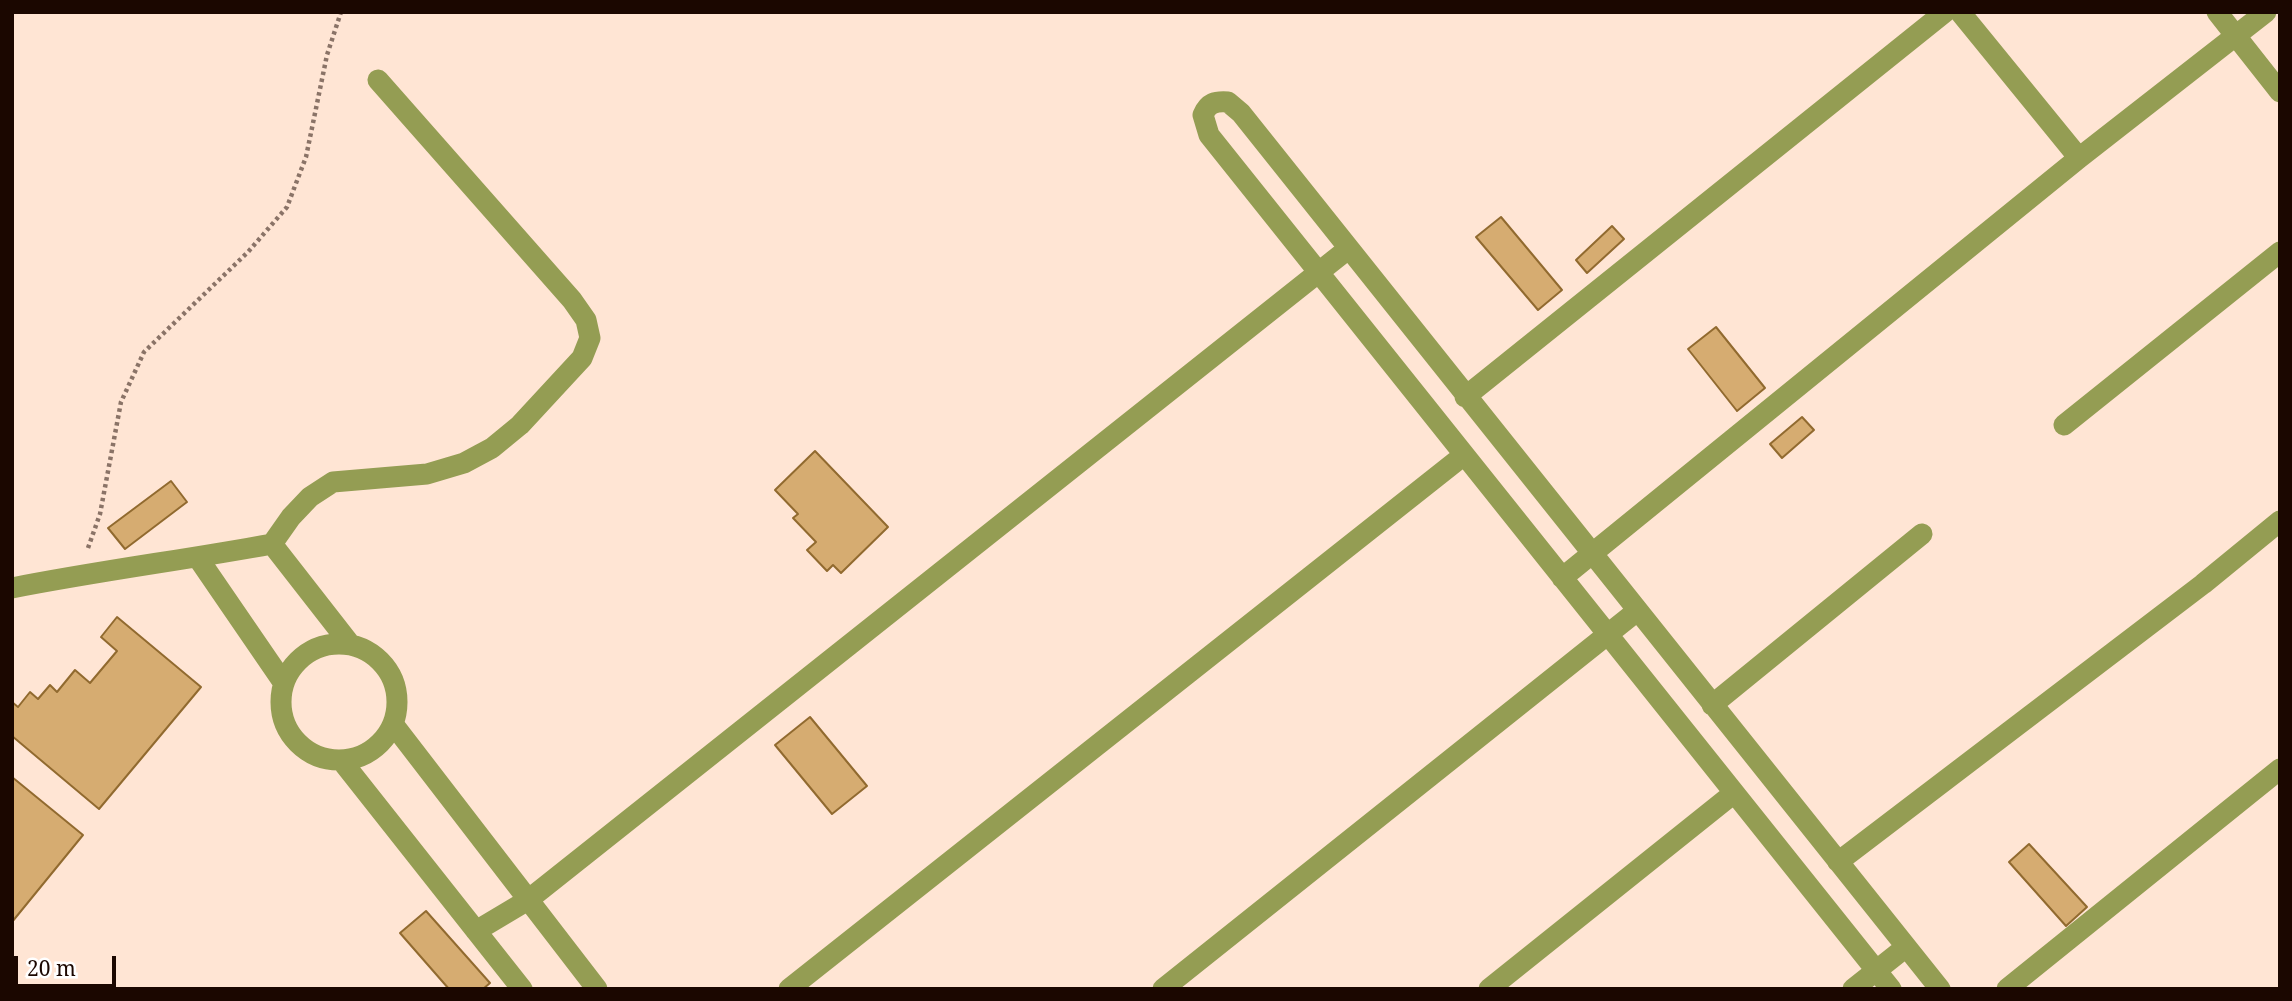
<!DOCTYPE html>
<html>
<head>
<meta charset="utf-8">
<style>
  body { margin:0 }
  #map { position:relative; width:2292px; height:1001px; overflow:hidden; background:#ffe5d4; font-family:"Noto Serif",serif }
  canvas { display:block }
  .frame { position:absolute; inset:0; border:14px solid #1b0700; pointer-events:none }
  .scale { position:absolute; left:14px; top:956px; width:102px; height:32px; box-sizing:border-box; border:4px solid #1b0700; border-top:0; padding-left:9px; font-size:21px; line-height:24px; white-space:nowrap; color:#1b0700; -webkit-text-stroke:5px #fff; paint-order:stroke }
</style>
</head>
<body>
<div id="map">
<canvas width="2292" height="1001"></canvas>
<div class="frame"></div>
<div class="scale">20 m</div>
</div>
<script>
const ctx = document.querySelector('canvas').getContext('2d');
ctx.lineJoin = 'round';
function fill(path, color) { ctx.fillStyle = color; ctx.fill(path, 'evenodd'); }
function strokePath(path, color, width, dash) { ctx.strokeStyle = color; ctx.lineWidth = width; ctx.lineCap = dash ? 'butt' : 'round'; ctx.setLineDash(dash || []); ctx.stroke(path); }
const building = new Path2D(`
  M 1501,217 L 1562,290 L 1538,310 L 1476,237 Z
  M 1612,226 L 1624,239 L 1587,273 L 1576,260 Z
  M 1716,327 L 1765,388 L 1737,411 L 1688,349 Z
  M 1802,417 L 1814,430 L 1782,458 L 1770,444 Z
  M 815,451 L 888,527 L 841,573 L 833,565 L 827,571 L 807,550 L 816,542 L 793,518 L 798,514 L 775,490 Z
  M 171,481 L 187,502 L 125,549 L 108,528 Z
  M 117,617 L 201,687 L 99,809 L 12,736 L 12,702 L 18,707 L 30,692 L 38,699 L 50,685 L 57,692 L 75,670 L 90,683 L 117,651 L 101,637 Z
  M 810,717 L 867,786 L 832,814 L 775,745 Z
  M 12,777 L 83,835 L 12,922 Z
  M 2029,844 L 2087,907 L 2066,926 L 2009,862 Z
  M 426,911 L 490,983 L 483,989 L 449,989 L 400,933 Z`);
fill(building, '#d6ac71');
strokePath(building, '#916a2f', 2);
strokePath(new Path2D(`
  M 88,548 L 100,514 L 121,402 L 144,352 L 248,252 L 287,207 L 306,157 L 327,55 L 341,12`), '#8a7367', 4.5, [3.5, 3.5]);
strokePath(new Path2D(`
  M 1960,12 L 2079,158
  M 2217,12 L 2280,92
  M 1465,397 L 1945,12
  M 2064,425 L 2280,252
  M 272,544 L 350,644
  M 198,558 L 283,682
  M 1562,578 L 2079,158 L 2266,12
  M 12,588 C 98,571 185,560 272,544 L 291,517 L 310,497 L 333,482 L 427,474 L 464,463 L 492,448 L 520,425 L 582,358 L 590,338 L 586,320 L 572,300 L 378,80
  M281 702a58 58 0 1 1 116 0a58 58 0 1 1-116 0Z
  M 1712,705 L 1922,534
  M 393,724 L 597,989
  M 341,760 L 522,989
  M 1838,862 L 2203,584 L 2280,521
  M 476,931 L 528,900 L 1348,249
  M 789,989 L 1464,455
  M 1163,989 L 1637,611
  M 1489,989 L 1734,793
  M 1853,989 L 1906,947
  M 1891,989 L 1209,135 L 1203,115 C 1208,103 1215,101 1228,102 L 1241,113 L 1940,989
  M 2007,989 L 2280,769`), '#949d53', 21);
</script>
</body>
</html>
